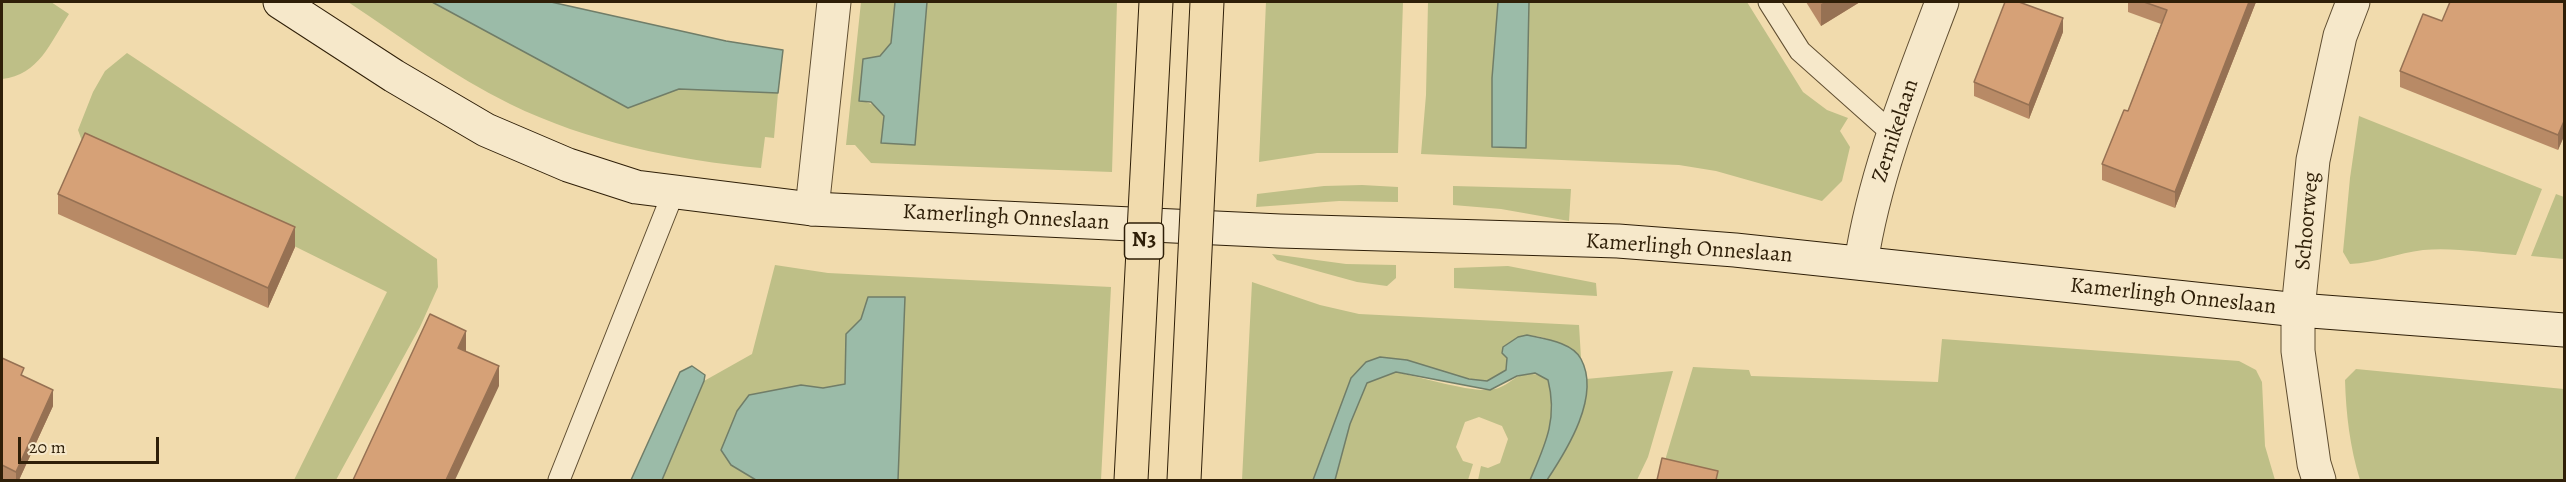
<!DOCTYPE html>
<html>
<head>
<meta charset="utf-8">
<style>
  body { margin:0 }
  #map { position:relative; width:2566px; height:482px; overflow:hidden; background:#f1dbad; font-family:Alegreya,serif }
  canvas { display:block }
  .frame { position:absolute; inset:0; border:3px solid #2f1f08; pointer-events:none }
  .scale { position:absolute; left:18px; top:437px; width:141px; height:27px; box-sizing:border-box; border:3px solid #2f1f08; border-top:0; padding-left:8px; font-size:18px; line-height:21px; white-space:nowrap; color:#2f1f08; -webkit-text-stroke:4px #f6e8ca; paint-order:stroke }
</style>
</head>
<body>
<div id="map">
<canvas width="2566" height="482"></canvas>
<div class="frame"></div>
<div class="scale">20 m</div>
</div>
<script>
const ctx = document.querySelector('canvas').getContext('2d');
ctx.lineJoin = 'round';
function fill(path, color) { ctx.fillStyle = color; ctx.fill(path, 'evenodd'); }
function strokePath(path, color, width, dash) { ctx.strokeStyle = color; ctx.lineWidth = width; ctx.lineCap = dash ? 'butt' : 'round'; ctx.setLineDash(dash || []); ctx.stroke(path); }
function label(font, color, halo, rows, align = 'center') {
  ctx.font = font + ' Alegreya,serif'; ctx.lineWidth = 4.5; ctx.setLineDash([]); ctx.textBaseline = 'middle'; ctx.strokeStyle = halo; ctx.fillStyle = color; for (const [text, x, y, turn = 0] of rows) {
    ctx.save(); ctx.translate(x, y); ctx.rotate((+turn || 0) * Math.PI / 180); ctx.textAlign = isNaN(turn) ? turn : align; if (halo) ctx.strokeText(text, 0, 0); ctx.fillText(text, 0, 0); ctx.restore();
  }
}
fill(new Path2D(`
  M 2,2 L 51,2 L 69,14 C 50,43 39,75 2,79 Z
  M 348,2 L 432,2 L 628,107 L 679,89 L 778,93 L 774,138 L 765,137 L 761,168 C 675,160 588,142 510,104 C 453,76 401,37 348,2 Z
  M 861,2 L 895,2 L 891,43 L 880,56 L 864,101 L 876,106 L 884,116 L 881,143 L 914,145 L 927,2 L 1117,2 L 1112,172 L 871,163 L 855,145 L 846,145 Z
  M 1266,2 L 1403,2 L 1398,153 L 1317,153 L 1259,162 Z
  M 1428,2 L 1498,2 L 1492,78 L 1528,57 L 1529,2 L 1747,2 L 1803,92 L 1827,110 L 1848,118 L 1840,131 L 1850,147 L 1842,181 L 1822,201 L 1716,171 L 1679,165 L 1421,154 L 1426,95 Z
  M 127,53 L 437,259 L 438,287 L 420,327 L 336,480 L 294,480 L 387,292 L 82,141 L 78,130 L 93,92 L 105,71 Z
  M 2359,116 L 2542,189 L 2516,255 C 2486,253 2453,247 2423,250 C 2398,253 2375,263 2350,264 L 2343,252 L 2350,178 Z
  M 1362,185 L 1398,187 L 1398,202 L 1339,201 L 1256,207 L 1257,194 L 1324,186 Z
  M 1453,186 L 1571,189 L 1569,221 L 1501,209 L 1453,205 Z
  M 2556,194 L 2564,197 L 2564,259 L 2531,256 Z
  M 1272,254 L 1346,264 L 1396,265 L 1396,278 L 1387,286 L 1357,282 L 1277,260 Z
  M 775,265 L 828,273 L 1111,287 L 1101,480 L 898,480 L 904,297 L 868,298 L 861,319 L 846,334 L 846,384 L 823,388 L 801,385 L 749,395 L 737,411 L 731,465 L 756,480 L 662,480 L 704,381 L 752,354 Z
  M 1508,266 L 1596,283 L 1597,296 L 1454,288 L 1454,268 Z
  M 1252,282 L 1320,305 L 1359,314 L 1579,325 L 1581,358 C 1564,345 1540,331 1518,337 L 1507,358 L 1506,370 L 1487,381 L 1469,379 L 1407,360 L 1381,357 L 1351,378 L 1313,480 L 1242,480 Z
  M 1942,339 L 2239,361 L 2256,370 L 2262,382 L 2265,446 L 2275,480 L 1720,480 L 1663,467 L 1693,367 L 1749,370 L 1751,376 L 1938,382 Z
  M 2356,369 L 2564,389 L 2564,480 L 2360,480 C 2350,447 2346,415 2345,380 Z
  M 1673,371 L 1648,457 L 1637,480 L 1547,480 C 1567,450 1589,416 1586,379 Z
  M 1396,372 C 1419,377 1466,391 1488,390 C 1515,389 1515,362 1549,380 C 1558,422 1545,443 1530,480 L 1478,480 L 1481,466 L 1488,468 L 1500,463 L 1508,439 L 1502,426 L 1479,417 L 1465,422 L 1456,447 L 1463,461 L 1473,464 L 1468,480 L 1335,480 L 1350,424 L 1367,383 Z`), '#bebf87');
const water = new Path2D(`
  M 432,2 L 551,2 L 726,41 L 783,50 L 778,93 L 679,89 L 628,108 Z
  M 895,2 L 927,2 L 915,145 L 881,143 L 884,116 L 871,102 L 859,101 L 863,59 L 880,56 L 891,43 Z
  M 1498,2 L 1529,2 L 1526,148 L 1492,147 L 1492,78 Z
  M 868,297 L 905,297 L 898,480 L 756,480 L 731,465 L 721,450 L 737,411 L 749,395 L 801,385 L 823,388 L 845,384 L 846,334 L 861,319 Z
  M 1527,335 C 1544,339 1572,342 1581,359 C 1601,396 1567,450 1547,480 L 1530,480 C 1545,445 1558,419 1548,380 L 1535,373 L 1517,376 L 1490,390 L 1396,372 L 1367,383 L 1350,424 L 1335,480 L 1313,480 L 1351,378 L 1366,362 L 1380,357 L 1407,360 L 1469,379 L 1487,381 L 1506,370 L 1507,358 L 1502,353 L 1503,347 L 1518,337 Z
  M 692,366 L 705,375 L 704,381 L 662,480 L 631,480 L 680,372 Z`);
fill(water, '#9bbba8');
strokePath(water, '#707d68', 1.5);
const lane = new Path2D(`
  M 1769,2 L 1800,51 L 1892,133
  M 559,480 L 674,191`);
const street = new Path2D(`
  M 812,209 L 834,2
  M 1861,263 C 1875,172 1910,87 1942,2
  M 2319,480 L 2314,464 L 2298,351 L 2298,310 L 2313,160 L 2340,36 L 2353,2`);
const secondary = new Path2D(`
  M 280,2 L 394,76 L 486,130 L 568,165 L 636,187 L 812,209 L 1280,231 L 1618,241 L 1735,250 L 2298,310 L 2564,330`);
strokePath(lane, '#604e31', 23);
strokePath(street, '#604e31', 35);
strokePath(secondary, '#2f1f08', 35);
strokePath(lane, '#f6e8ca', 21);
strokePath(street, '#f6e8ca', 33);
strokePath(secondary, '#f6e8ca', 33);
const primaryBridge = new Path2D(`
  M 1131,480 L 1156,2
  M 1184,480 L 1207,2`);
strokePath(primaryBridge, '#2f1f08', 35, []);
strokePath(primaryBridge, '#f1dbad', 33);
fill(new Path2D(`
  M 1806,2 L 1860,2 L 1821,26 Z
  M 2128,2 L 2256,2 L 2175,208 L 2102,180 L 2102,164 L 2128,111 L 2161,24 L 2128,12 Z
  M 2565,2 L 2565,134 L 2558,150 L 2400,87 L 2400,71 L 2442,21 Z
  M 2063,32 L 2029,119 L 1974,96 L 1974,82 Z
  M 58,194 L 295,247 L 268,308 L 58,214 Z
  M 2,358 L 24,376 L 53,406 L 19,480 L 2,480 Z`), '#b88a66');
fill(new Path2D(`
  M 1825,2 L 1860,2 L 1821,26 L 1821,4 Z
  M 2249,2 L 2256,2 L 2175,208 L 2175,192 Z
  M 2063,18 L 2063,32 L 2029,119 L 2029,105 Z
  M 2565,119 L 2565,134 L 2558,150 L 2558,135 Z
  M 295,227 L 295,247 L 268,308 L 268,288 Z
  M 466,331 L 466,351 L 458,368 L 458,348 Z
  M 499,366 L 499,386 L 455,480 L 446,480 Z
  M 53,390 L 53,406 L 19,480 L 16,480 L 16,472 Z`), '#967153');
const building = new Path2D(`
  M 2005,2 L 2019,2 L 2063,18 L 2029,105 L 1974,82 Z
  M 2144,2 L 2249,2 L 2175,192 L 2102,164 L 2124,110 L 2128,111 L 2167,10 Z
  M 2450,2 L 2565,2 L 2565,119 L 2558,135 L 2400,71 L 2423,14 L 2442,21 Z
  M 85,133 L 295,227 L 268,288 L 58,194 Z
  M 430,314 L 466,331 L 458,348 L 499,366 L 446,480 L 353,480 Z
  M 2,358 L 24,368 L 21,375 L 53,390 L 16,472 L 2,465 Z
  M 1662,458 L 1718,471 L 1716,480 L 1657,480 Z`);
fill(building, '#d6a177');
strokePath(building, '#967153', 1.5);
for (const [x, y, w] of [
  [1144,241,39]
]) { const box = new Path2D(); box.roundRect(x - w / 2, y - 18, w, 36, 4.5); ctx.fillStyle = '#f6e8ca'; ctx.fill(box); strokePath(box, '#2f1f08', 1.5); }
label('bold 21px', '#2f1f08', null, [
  ["N3",1144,241]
]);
label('22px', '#2f1f08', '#f6e8ca', [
  ["Zernikelaan",1896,131,-72],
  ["Kamerlingh Onneslaan",1006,218,3],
  ["Schoorweg",2308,221,-85],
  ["Kamerlingh Onneslaan",1689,249,4],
  ["Kamerlingh Onneslaan",2173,297,6]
]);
</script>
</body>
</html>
